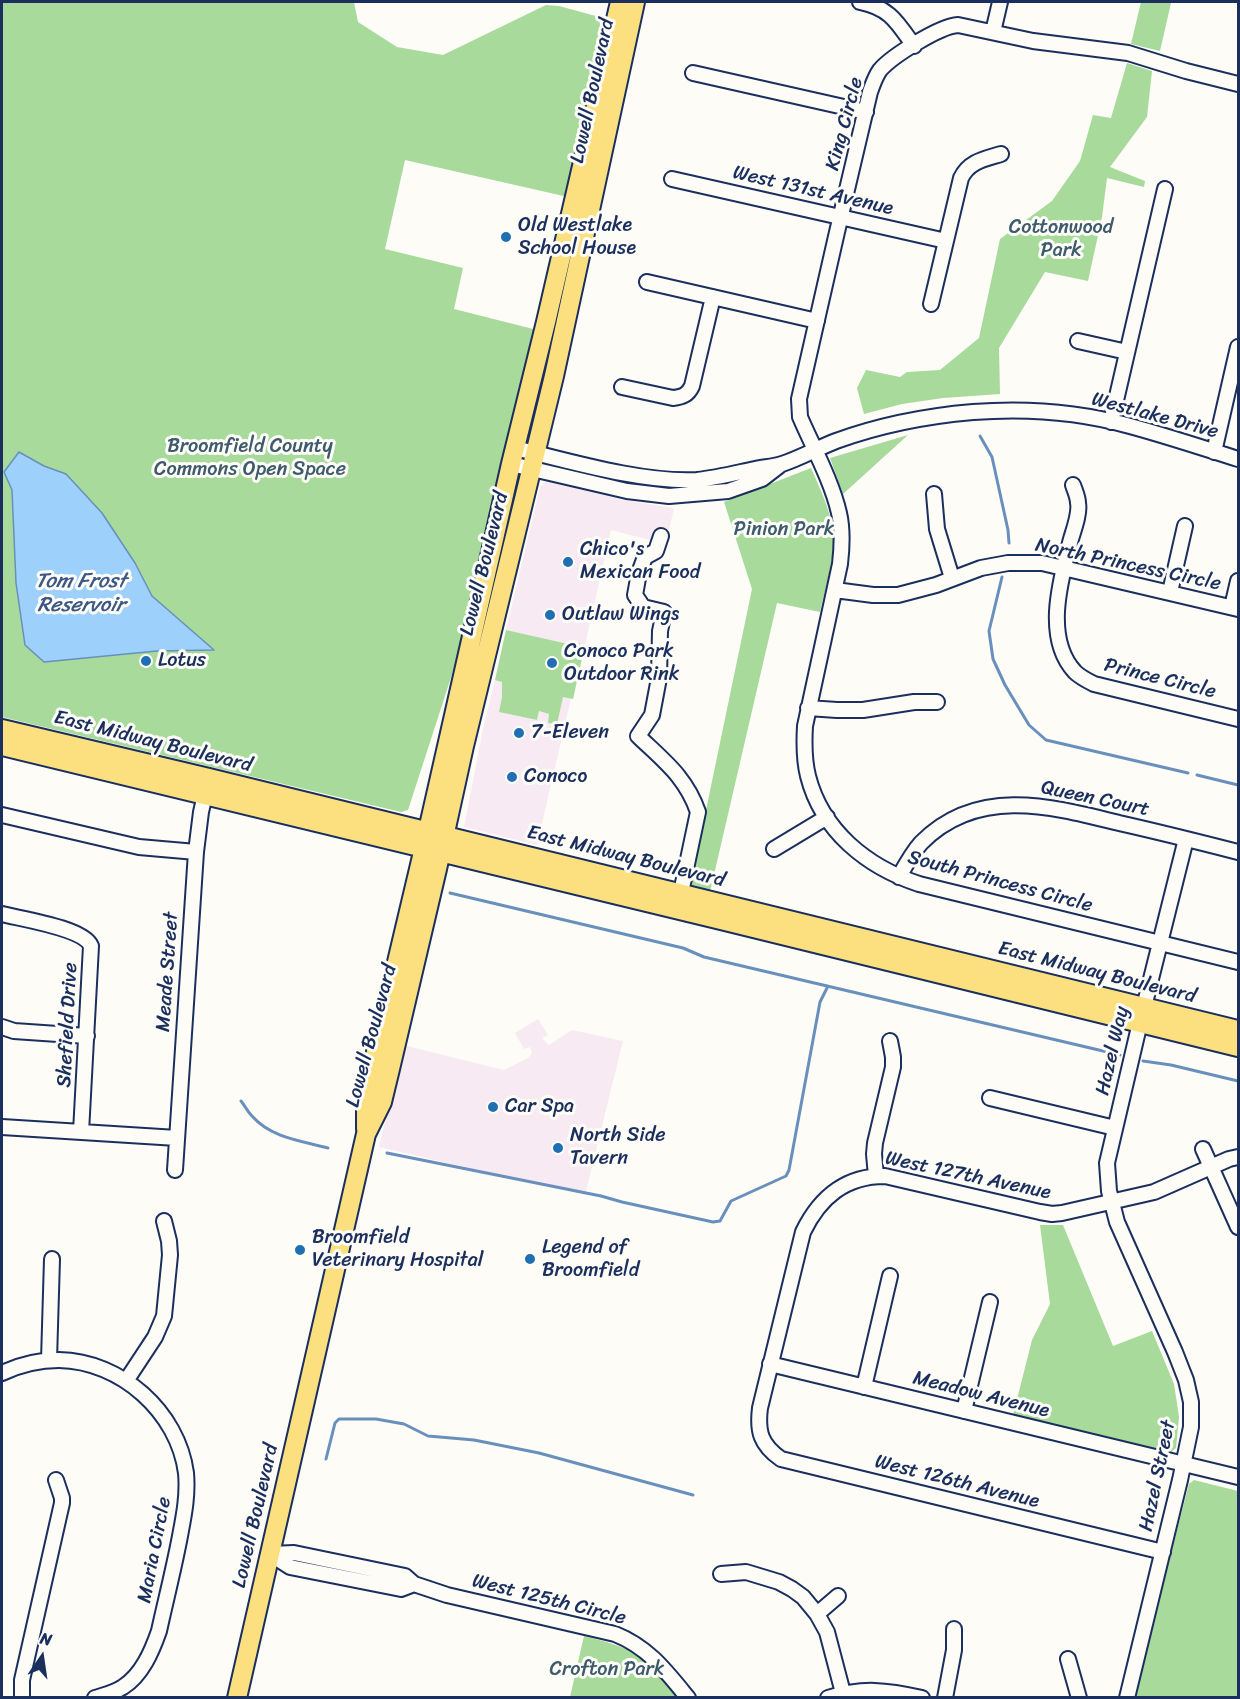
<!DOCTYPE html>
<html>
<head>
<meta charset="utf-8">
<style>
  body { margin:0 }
  #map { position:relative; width:1240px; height:1699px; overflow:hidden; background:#fdfcf7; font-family:Sriracha,sans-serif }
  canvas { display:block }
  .frame { position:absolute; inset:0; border:3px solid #1b2f5e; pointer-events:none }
  .north { position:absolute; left:12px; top:1627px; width:60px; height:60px; -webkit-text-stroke:4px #fdfcf7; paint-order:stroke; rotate:13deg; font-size:16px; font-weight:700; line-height:24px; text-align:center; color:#1b2f5e }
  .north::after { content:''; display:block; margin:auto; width:21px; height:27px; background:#1b2f5e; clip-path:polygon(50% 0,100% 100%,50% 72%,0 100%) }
</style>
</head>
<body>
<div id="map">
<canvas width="1240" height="1699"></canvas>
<div class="frame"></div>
<div class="north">N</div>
</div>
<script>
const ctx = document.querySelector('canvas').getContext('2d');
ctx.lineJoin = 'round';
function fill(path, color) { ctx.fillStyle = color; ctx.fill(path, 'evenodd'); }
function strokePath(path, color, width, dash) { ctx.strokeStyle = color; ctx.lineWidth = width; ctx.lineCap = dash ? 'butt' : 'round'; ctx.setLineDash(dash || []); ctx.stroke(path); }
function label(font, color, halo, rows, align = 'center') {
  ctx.font = font + ' Sriracha,sans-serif'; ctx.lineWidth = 6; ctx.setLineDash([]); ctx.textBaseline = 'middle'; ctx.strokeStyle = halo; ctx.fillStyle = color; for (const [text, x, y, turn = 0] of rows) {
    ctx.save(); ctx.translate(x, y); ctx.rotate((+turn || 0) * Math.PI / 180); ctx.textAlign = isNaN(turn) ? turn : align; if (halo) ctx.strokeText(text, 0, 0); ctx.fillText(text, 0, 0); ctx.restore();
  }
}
fill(new Path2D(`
  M 546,481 L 623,500 L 674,508 L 666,544 L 611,530 L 585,645 L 570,641 L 569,645 L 506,630 L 540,487 Z
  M 495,680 L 502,681 L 502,697 L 499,712 L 537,720 L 539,711 L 549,714 L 564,696 L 571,698 L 537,845 L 464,827 L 483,729 Z
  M 538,1019 L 548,1035 L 542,1038 L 549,1045 L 572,1030 L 623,1041 L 585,1195 L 379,1147 L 403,1045 L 504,1070 L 528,1058 L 532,1053 L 530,1047 L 524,1049 L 515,1033 Z`), '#f7eaf2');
fill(new Path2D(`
  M 2,2 L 354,2 L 358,22 L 397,47 L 443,55 L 546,5 L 559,6 L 603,18 L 608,26 L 568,197 L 405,160 L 385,249 L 463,268 L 454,309 L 537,330 L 456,662 L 408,810 L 401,812 L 2,717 Z
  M 1141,2 L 1162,2 L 1171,3 L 1160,51 L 1131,44 Z
  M 1127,63 L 1152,71 L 1147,117 L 1110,167 L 1145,181 L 1144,187 L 1107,178 L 1102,217 L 1088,281 L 1045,272 L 999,348 L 1000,394 L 943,398 L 902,404 L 864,414 L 857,388 L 866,370 L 900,377 L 907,372 L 940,370 L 979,338 L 1000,239 L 1052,201 L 1080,161 L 1093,115 L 1111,118 Z
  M 908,435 L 843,494 L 830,458 Z
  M 811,468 C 819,486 828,505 832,525 C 837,551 826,585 820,612 L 777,603 L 710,892 L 690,887 L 752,589 L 724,502 Z
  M 506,630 L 568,644 L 570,641 L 585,645 L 573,699 L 563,697 L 557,724 L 548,723 L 549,714 L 539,711 L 537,720 L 499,712 L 502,697 L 502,682 L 495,680 Z
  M 1040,1225 L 1063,1225 L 1113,1346 L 1152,1331 L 1174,1384 L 1179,1417 L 1176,1448 L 1169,1454 L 1013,1415 L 1032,1340 L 1050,1304 Z
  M 1194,1480 L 1238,1491 L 1238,1697 L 1134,1696 L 1189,1484 Z
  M 584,1636 C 602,1641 622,1645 638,1655 C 654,1665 666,1683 677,1697 L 570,1697 Z`), '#a7da9b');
const water = new Path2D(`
  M 19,452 L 44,466 L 66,474 L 102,513 L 135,563 L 152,596 L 214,650 L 157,651 L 44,662 L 25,645 L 16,583 L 12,490 L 4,472 Z`);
fill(water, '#9dd0fb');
strokePath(water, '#6990bc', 1.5);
strokePath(new Path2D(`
  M 980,436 L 992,457 L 1008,530 L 1009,543
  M 1002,577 L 989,631 L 993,659 L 1005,685 L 1029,725 L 1046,740 L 1188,773
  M 1197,775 L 1238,785
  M 450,893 L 683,948 L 704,957 L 1120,1055
  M 1143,1061 L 1171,1065 L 1238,1081
  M 241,1101 C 245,1106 248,1112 252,1116 C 271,1138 302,1141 328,1148
  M 387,1153 L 601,1196 L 622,1202 L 713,1222 L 720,1221 L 731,1201 L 786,1176 L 789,1170 L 820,1002 L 828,986
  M 326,1459 L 335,1423 L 339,1419 L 376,1419 L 404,1424 L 428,1436 L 474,1440 L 539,1453 L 693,1495`), '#6990bc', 3);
const minor = new Path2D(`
  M 860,2 C 890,8 897,22 914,46
  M 993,32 L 1000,2
  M 693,73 L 866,112
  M 1238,84 L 1186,71 L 1128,53 L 1033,41 L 958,25 C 940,26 892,56 880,70 C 875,77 873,84 870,92 L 837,232 L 799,399 L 800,417 C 813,447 832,482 839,513 C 843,530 842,547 840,564 L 805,726 C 804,743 804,760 808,776 C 822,831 867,867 919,884 L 1238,962
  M 672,179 L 946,241
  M 647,282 L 817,321
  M 931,304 L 961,178 C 969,161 985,159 1001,154
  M 1078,341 L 1127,352
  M 622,387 L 673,398 C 682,397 688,395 692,386 L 713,297
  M 1111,422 L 1165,189
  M 515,448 C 569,461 642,483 697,480 C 717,478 736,473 755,469 C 764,467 773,467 782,464 C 800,458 818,448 836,441 C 880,425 926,416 973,412 C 1025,408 1080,412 1130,426 C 1167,436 1203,448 1238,459
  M 1214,452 L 1238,347
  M 511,464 L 627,491 L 669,496 L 728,491 L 762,479 L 779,466
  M 1073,485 C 1075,491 1078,497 1078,503 C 1080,513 1074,529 1071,539 C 1061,578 1043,638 1075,672 C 1080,677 1088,681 1094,684 L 1238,719
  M 934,494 L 937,529 L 952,578
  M 661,536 L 656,551 L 645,557 L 639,573 L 635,595 L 643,607 L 664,612 L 660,631 L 659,678 L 652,715 L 638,736 C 664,761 686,777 698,812 L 679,902
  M 835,590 L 873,595 L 898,595 L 936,585 L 981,568 L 1008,563 L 1042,563 L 1238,609
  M 1170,592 L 1185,526
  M 1232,607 L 1238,581
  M 808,708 L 837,710 L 863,710 L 914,702 L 937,702
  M 2,815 L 139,847 L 196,852
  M 774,849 L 827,817
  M 899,877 C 905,866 912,853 921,843 C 977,786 1051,806 1119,823 C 1159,832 1199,842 1238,852
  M 2,914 C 21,919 84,928 91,946 L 81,1132
  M 2,1027 L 14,1031 L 87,1036
  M 990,1098 L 1115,1128
  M 2,1127 L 177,1138
  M 1203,1149 L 1238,1227
  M 175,1170 L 196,852 L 201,812 L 207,786
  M 876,1176 L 874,1154 L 875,1143 L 893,1067 L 893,1057 L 890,1041
  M 49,1360 L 52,1259
  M 770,1364 L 1238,1477
  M 2,1373 C 19,1365 40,1360 59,1360 C 121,1361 178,1412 186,1473 C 188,1495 184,1515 180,1536 C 174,1568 166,1599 159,1631 C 152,1651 142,1675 123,1687 C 114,1693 104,1695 95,1698
  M 126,1381 L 155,1337 L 164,1316 L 170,1255 L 169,1241 L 164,1221
  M 864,1387 L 890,1276
  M 964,1411 L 990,1302
  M 1163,1552 L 781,1459 C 761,1445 757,1432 760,1408 L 803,1232 C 820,1197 845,1176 885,1176 L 1040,1212 L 1052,1214 L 1062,1213 L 1154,1192 L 1229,1159 L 1238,1157
  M 270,1554 L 294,1553 L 405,1576 L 414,1584 L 447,1595 L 615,1634 C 648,1647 666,1671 688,1698
  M 270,1554 L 290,1567 L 401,1589 L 414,1584
  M 721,1574 L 746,1572 L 779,1582 L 792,1589 L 803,1597 L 817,1614 L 827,1632 L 843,1693
  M 817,1614 L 838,1596
  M 1068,1659 L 1079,1698
  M 22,1698 L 22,1680 L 62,1503 L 62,1498 L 56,1480
  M 828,1698 C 862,1687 887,1690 922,1698
  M 945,1698 L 954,1650 L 954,1629
  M 1127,1698 L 1180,1480 L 1191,1427 L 1191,1402 L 1186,1380 L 1175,1352 L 1117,1222 L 1109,1191 L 1107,1163 L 1138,1031 L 1186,839`);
const major = new Path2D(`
  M 2,729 L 209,778 L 1238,1030
  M 2,746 L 721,920 L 1238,1047
  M 366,1129 L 366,1099 L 379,1038 L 424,848 L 511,464 L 546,322 L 620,2
  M 237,1698 L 366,1134 L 382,1102 L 390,1069 L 437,869 L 464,746 L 554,376 L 635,2`);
strokePath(minor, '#1b2f5e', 18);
strokePath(major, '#1b2f5e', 22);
strokePath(minor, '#fdfcf7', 14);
strokePath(major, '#fce080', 18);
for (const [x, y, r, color] of [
  [506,237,6,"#1f6fb2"],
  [568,562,6,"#1f6fb2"],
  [550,615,6,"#1f6fb2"],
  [146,661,6,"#1f6fb2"],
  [552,663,6,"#1f6fb2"],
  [519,733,6,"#1f6fb2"],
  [512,777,6,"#1f6fb2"],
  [493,1107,6,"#1f6fb2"],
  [558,1148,6,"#1f6fb2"],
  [300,1250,6,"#1f6fb2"],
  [530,1259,6,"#1f6fb2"]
]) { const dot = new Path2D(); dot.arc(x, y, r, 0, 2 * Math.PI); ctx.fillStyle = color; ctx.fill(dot); strokePath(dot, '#fdfcf7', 2); }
label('20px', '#1b2f5e', '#fdfcf7', [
  ["Lowell Boulevard",593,91,-78],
  ["King Circle",845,124,-75],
  ["West 131st Avenue",813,191,13],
  ["Westlake Drive",1155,416,15],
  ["Lowell Boulevard",485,564,-76],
  ["North Princess Circle",1128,565,12],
  ["Prince Circle",1160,679,14],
  ["East Midway Boulevard",153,742,14],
  ["Queen Court",1095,799,12],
  ["East Midway Boulevard",626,857,14],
  ["South Princess Circle",1000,882,15],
  ["Meade Street",168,972,-86],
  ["East Midway Boulevard",1097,973,14],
  ["Shefield Drive",68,1025,-87],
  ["Lowell Boulevard",372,1036,-75],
  ["Hazel Way",1113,1051,-77],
  ["West 127th Avenue",968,1176,12],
  ["Meadow Avenue",981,1395,14],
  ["Hazel Street",1158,1476,-78],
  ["West 126th Avenue",957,1482,14],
  ["Lowell Boulevard",256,1516,-77],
  ["Maria Circle",155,1550,-79],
  ["West 125th Circle",549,1600,14]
]);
label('20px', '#1b2f5e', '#fdfcf7', [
  ["Old Westlake",518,226],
  ["School House",518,249],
  ["Chico's",580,550],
  ["Mexican Food",580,573],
  ["Outlaw Wings",562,615],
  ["Conoco Park",564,652],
  ["Outdoor Rink",564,675],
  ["Lotus",158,661],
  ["7-Eleven",531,733],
  ["Conoco",524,777],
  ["Car Spa",505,1107],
  ["North Side",570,1136],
  ["Tavern",570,1159],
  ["Broomfield",312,1238],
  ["Veterinary Hospital",312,1261],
  ["Legend of",542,1248],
  ["Broomfield",542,1271]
], 'left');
label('20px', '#3e5a6d', '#fdfcf7', [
  ["Cottonwood",1061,228],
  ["Park",1061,251],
  ["Broomfield County",250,447],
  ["Commons Open Space",250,470],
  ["Pinion Park",784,530],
  ["Crofton Park",607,1670]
]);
label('italic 21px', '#3c5785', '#fdfcf7', [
  ["Tom Frost",81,582],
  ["Reservoir",81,606]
]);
</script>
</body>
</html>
